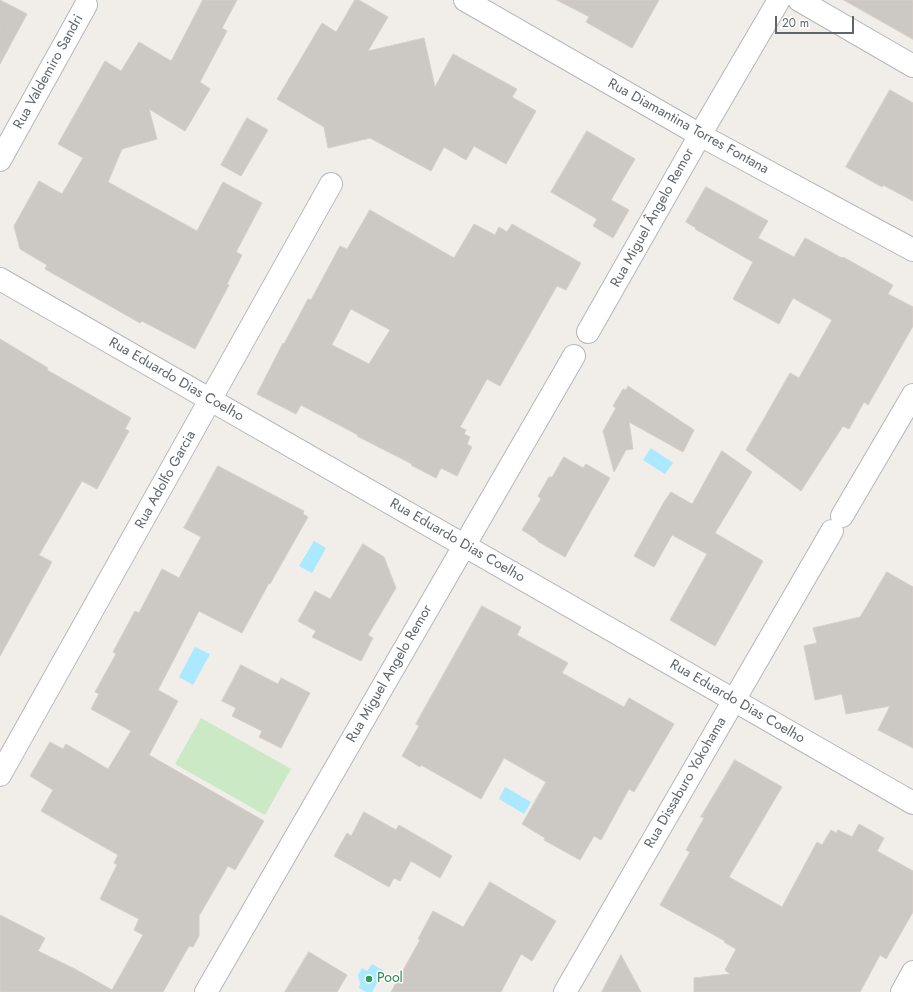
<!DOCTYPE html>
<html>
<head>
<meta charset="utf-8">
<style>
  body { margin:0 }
  #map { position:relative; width:913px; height:992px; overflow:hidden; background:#f1ede8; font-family:Jost,sans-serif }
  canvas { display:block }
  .scale { position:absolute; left:775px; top:16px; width:79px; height:18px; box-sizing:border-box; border:2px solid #5f6568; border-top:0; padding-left:5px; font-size:12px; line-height:14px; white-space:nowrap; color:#5f6568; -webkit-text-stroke:3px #fff; paint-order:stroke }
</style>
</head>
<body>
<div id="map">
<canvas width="913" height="992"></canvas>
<div class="scale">20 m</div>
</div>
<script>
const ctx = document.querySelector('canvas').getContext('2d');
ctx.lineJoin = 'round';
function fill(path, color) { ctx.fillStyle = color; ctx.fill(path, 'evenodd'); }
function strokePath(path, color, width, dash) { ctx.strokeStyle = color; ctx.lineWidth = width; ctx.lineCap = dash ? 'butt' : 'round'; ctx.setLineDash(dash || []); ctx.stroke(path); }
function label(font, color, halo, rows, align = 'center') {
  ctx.font = font + ' Jost,sans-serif'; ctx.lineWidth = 3; ctx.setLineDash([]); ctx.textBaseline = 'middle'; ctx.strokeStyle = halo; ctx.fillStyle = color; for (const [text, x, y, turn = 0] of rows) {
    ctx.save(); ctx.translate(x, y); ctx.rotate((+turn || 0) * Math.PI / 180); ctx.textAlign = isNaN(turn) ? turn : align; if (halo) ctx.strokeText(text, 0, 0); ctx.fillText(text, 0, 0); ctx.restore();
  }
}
fill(new Path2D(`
  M 201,718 L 291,769 L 265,815 L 175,764 Z`), '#cae9c4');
fill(new Path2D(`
  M 651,448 L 673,463 L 665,474 L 643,460 Z
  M 314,541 L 326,548 L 312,573 L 299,566 Z
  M 195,647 L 210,654 L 193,685 L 179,677 Z
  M 505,787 L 531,802 L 524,814 L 499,799 Z
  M 372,964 L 384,971 L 372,992 L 366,992 L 359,988 L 360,984 L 358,975 L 362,968 L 367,971 Z`), '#aae9ff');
const building = new Path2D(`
  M 0,0 L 27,14 L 0,64 Z
  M 203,0 L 237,0 L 222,28 L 227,31 L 200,82 L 210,89 L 185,131 L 149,109 L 157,139 L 122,149 L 108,182 L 197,231 L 223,182 L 262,203 L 236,252 L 242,255 L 227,284 L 229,285 L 195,349 L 142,321 L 140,323 L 45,269 L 47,265 L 20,249 L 14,226 L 39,181 L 62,194 L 83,158 L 58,144 L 105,61 L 121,71 L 139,42 L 171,61 Z
  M 355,0 L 359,0 L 388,17 L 368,51 L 424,38 L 435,87 L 453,54 L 517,89 L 512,97 L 536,111 L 506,164 L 474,146 L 466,160 L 444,147 L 431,171 L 370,138 L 328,148 L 324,127 L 277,99 L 322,23 L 336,32 Z
  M 557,0 L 659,0 L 632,48 L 586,22 L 589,17 Z
  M 844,0 L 913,0 L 913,39 Z
  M 890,90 L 913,103 L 913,201 L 883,185 L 882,187 L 846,167 Z
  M 247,118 L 268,130 L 241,176 L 221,165 Z
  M 587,131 L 635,159 L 611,200 L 629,210 L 613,238 L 593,226 L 597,219 L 551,192 Z
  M 706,187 L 768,221 L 758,238 L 794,257 L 805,238 L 842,258 L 843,257 L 893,285 L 888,294 L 913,307 L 913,326 L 868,405 L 864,402 L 849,429 L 843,426 L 801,491 L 746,450 L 790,373 L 799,378 L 832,320 L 793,298 L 779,324 L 733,299 L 753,262 L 695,229 L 696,228 L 686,222 Z
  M 370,210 L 454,258 L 474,224 L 495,235 L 499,227 L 507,232 L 512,224 L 581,263 L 566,290 L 557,286 L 500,386 L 487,379 L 460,427 L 466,430 L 464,434 L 470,437 L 467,444 L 472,447 L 457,476 L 441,468 L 436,478 L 411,465 L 412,464 L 357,436 L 358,435 L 301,405 L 296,414 L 257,394 L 283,343 L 284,344 L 308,299 L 311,300 L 340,246 L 347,249 ZM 351,309 L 390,330 L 369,364 L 332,345 Z
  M 0,339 L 48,368 L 47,370 L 131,418 L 125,429 L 129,431 L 97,489 L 82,481 L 39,555 L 52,562 L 0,656 Z
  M 628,386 L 694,430 L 683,452 L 629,422 L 633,449 L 626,450 L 614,472 L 603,431 L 616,408 L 613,406 L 623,389 L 626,390 Z
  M 722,451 L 752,472 L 715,533 L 763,561 L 715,646 L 670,620 L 707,554 L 672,535 L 654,567 L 634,556 L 664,502 L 671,492 L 692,504 Z
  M 564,457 L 583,468 L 586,464 L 610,478 L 565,557 L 539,542 L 535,538 L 522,530 L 541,499 L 538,496 L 549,477 L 552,477 Z
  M 218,466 L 304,511 L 303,514 L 308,517 L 270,584 L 269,583 L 242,633 L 199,611 L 158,690 L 178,701 L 149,755 L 264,821 L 235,870 L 228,866 L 199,916 L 199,936 L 193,947 L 189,946 L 163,992 L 0,992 L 0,915 L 45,938 L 38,951 L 75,969 L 112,990 L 143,935 L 134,930 L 139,919 L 100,899 L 117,865 L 114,863 L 118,855 L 41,811 L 53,790 L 30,776 L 50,742 L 63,749 L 66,744 L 108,769 L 131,731 L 91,709 L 99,694 L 95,692 L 116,654 L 113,652 L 135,611 L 139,613 L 162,569 L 179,578 L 201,537 L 184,528 Z
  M 363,544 L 384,557 L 396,588 L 368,635 L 373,638 L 361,661 L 312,637 L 316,631 L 298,621 L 315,591 L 330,599 Z
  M 887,572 L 913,587 L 913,748 L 878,730 L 890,706 L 846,714 L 842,694 L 815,700 L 804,646 L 817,643 L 813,628 L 860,617 Z
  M 482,606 L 521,627 L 517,635 L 568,663 L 562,673 L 624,707 L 629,698 L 674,724 L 634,792 L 629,789 L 601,840 L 594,836 L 580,860 L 544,840 L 545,838 L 522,824 L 546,782 L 504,758 L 481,799 L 421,765 L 420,767 L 402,756 L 419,726 L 416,724 Z
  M 241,665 L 278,684 L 281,678 L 310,693 L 281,748 L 259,737 L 262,731 L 232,716 L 236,708 L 222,701 Z
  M 735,760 L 782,787 L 729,877 L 782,907 L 817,842 L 822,845 L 831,830 L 836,833 L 838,830 L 852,837 L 859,824 L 884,838 L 877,851 L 913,871 L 913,912 L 886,959 L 880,955 L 860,992 L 694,992 L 694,978 L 730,974 L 725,970 L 736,949 L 724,942 L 725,941 L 660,905 L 690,852 L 686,850 L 704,818 L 701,817 Z
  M 364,812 L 396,830 L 399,825 L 452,856 L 440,878 L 411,861 L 400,881 L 394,878 L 389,887 L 334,856 L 347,833 L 351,836 Z
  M 490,882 L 556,921 L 532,961 L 521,954 L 501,992 L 391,992 L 420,940 L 418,939 L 433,911 L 463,927 Z
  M 309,952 L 347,975 L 337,992 L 285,992 Z
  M 621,955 L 641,992 L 602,992 Z`);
fill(building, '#ccc8c4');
strokePath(building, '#d7cec5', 1);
const minor = new Path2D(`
  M 465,0 L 700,135 L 913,250
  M 799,0 L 913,66
  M 0,160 L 86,5
  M 0,279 L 913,803
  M 588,332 L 700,135 L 779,0
  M 842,516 L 913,395
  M 0,775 L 331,184
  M 206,992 L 574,356
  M 565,992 L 832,531
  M 902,992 L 913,972`);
strokePath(minor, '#b3b7ba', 24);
strokePath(minor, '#fff', 22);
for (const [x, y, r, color] of [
  [369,979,4,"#2e9e5b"]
]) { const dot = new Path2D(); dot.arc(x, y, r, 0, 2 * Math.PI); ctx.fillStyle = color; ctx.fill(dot); strokePath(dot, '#fff', 1.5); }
label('14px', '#5f6568', '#fff', [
  ["Rua Valdemiro Sandri",49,72,-61],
  ["Rua Diamantina Torres Fontana",688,127,29],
  ["Rua Miguel Ângelo Remor",653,218,-61],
  ["Rua Eduardo Dias Coelho",176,380,30],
  ["Rua Adolfo Garcia",166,480,-61],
  ["Rua Eduardo Dias Coelho",457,541,30],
  ["Rua Miguel Angelo Remor",390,674,-60],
  ["Rua Eduardo Dias Coelho",737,702,30],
  ["Rua Dissaburo Yokohama",686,783,-60]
]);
label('14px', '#27864d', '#fff', [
  ["Pool",377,979]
], 'left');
</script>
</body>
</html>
